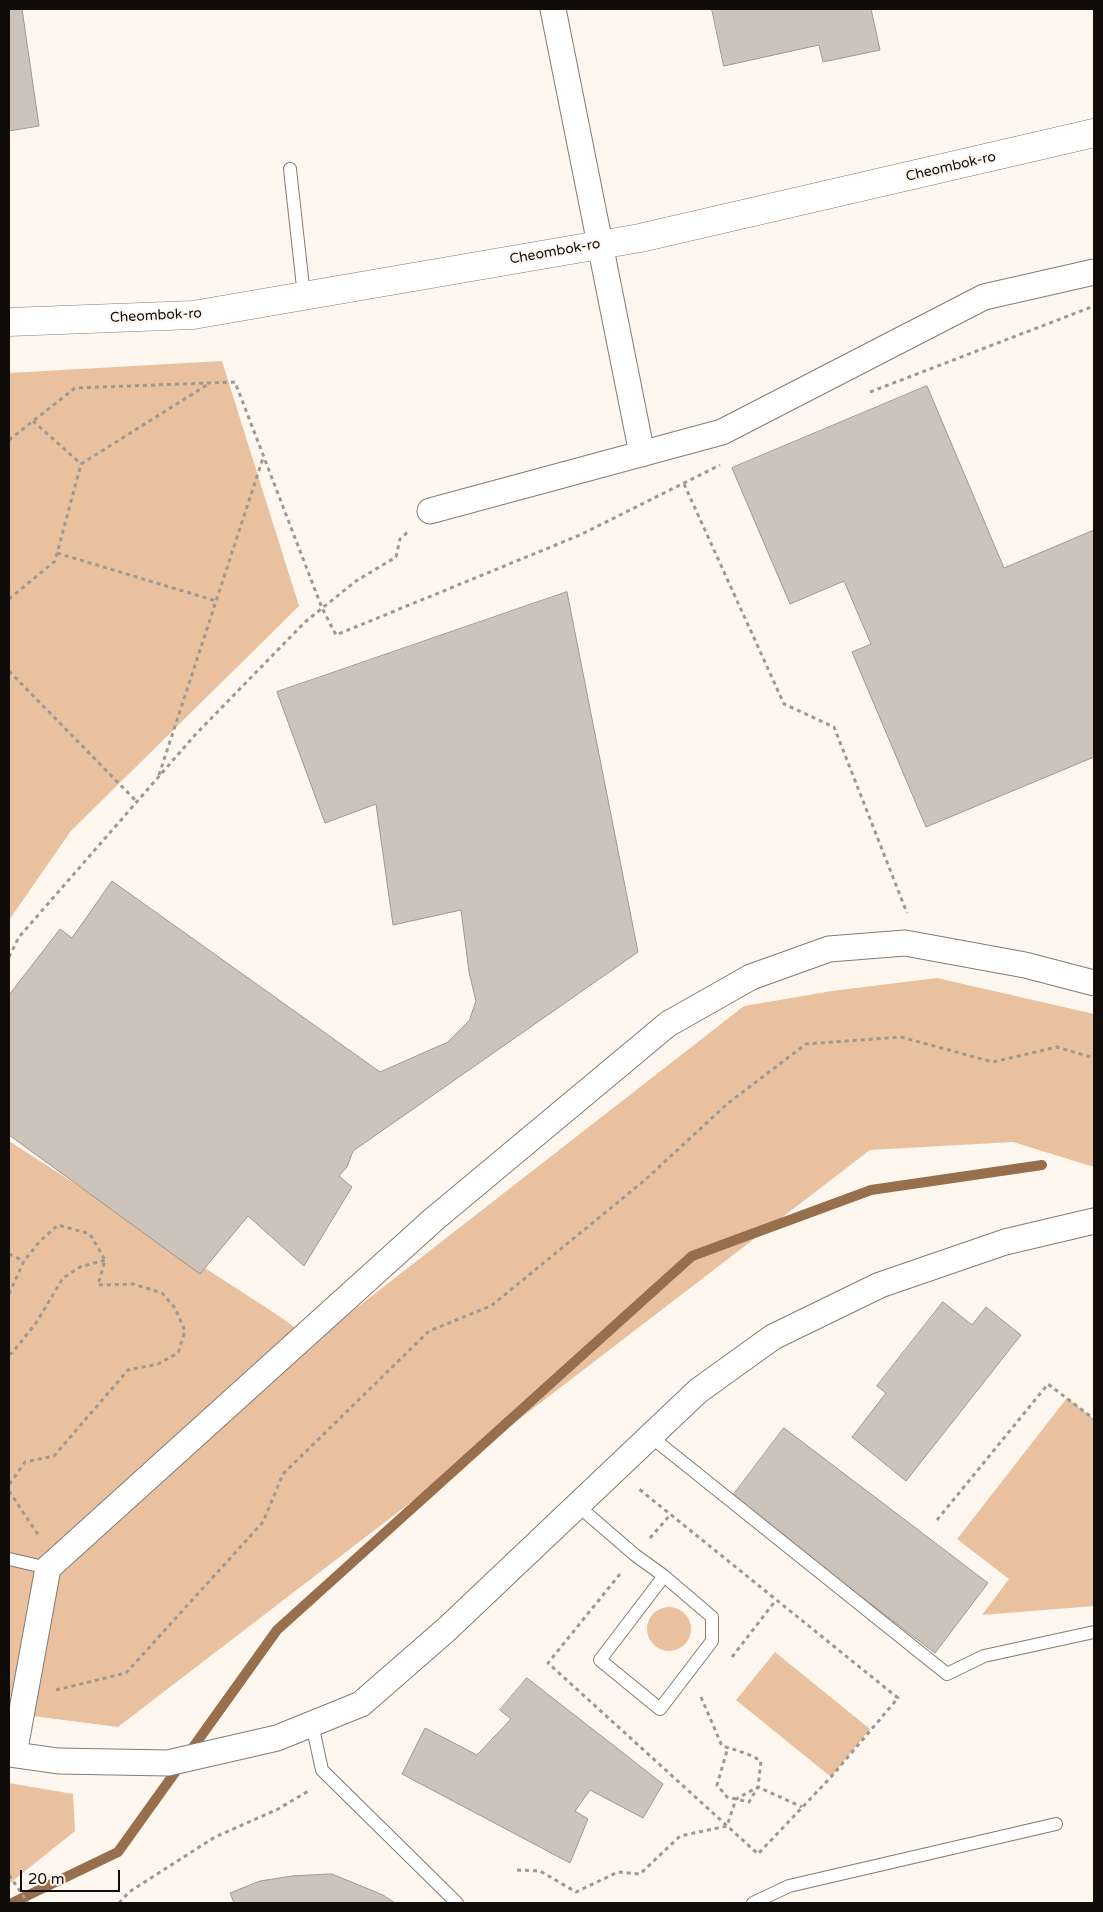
<!DOCTYPE html>
<html>
<head>
<meta charset="utf-8">
<style>
  body { margin:0 }
  #map { position:relative; width:1103px; height:1912px; overflow:hidden; background:#fef7f0; font-family:"Varela Round",sans-serif }
  canvas { display:block }
  .frame { position:absolute; inset:0; border:10px solid #0f0c09; pointer-events:none }
  .scale { position:absolute; left:20px; top:1870px; width:100px; height:22px; box-sizing:border-box; border:2px solid #0f0c09; border-top:0; padding-left:6px; font-size:15px; line-height:18px; white-space:nowrap; color:#0f0c09; -webkit-text-stroke:4px #fef7f0; paint-order:stroke }
</style>
</head>
<body>
<div id="map">
<canvas width="1103" height="1912"></canvas>
<div class="frame"></div>
<div class="scale">20 m</div>
</div>
<script>
const ctx = document.querySelector('canvas').getContext('2d');
ctx.lineJoin = 'round';
function fill(path, color) { ctx.fillStyle = color; ctx.fill(path, 'evenodd'); }
function strokePath(path, color, width, dash) { ctx.strokeStyle = color; ctx.lineWidth = width; ctx.lineCap = dash ? 'butt' : 'round'; ctx.setLineDash(dash || []); ctx.stroke(path); }
function label(font, color, halo, rows, align = 'center') {
  ctx.font = font + ' "Varela Round",sans-serif'; ctx.lineWidth = 4.5; ctx.setLineDash([]); ctx.textBaseline = 'middle'; ctx.strokeStyle = halo; ctx.fillStyle = color; for (const [text, x, y, turn = 0] of rows) {
    ctx.save(); ctx.translate(x, y); ctx.rotate((+turn || 0) * Math.PI / 180); ctx.textAlign = isNaN(turn) ? turn : align; if (halo) ctx.strokeText(text, 0, 0); ctx.fillText(text, 0, 0); ctx.restore();
  }
}
fill(new Path2D(`
  M 222,361 L 299,606 L 71,831 L 9,920 L 9,373 Z
  M 937,978 L 1094,1014 L 1094,1167 L 1013,1142 L 870,1150 L 118,1727 L 9,1713 L 9,1141 L 276,1314 L 314,1341 L 744,1006 L 832,991 Z
  M 1067,1398 L 1094,1419 L 1094,1606 L 982,1615 L 1009,1579 L 957,1539 Z
  M647 1629a22 22 0 1 1 44 0a22 22 0 1 1-44 0Z
  M 775,1652 L 870,1729 L 831,1777 L 736,1700 Z
  M 9,1783 L 73,1794 L 75,1831 L 9,1884 Z`), '#eac19f');
strokePath(new Path2D(`
  M 12,1903 L 118,1852 L 277,1630 L 692,1256 L 871,1190 L 1042,1165`), '#986f4c', 10);
const building = new Path2D(`
  M 9,9 L 22,9 L 39,126 L 9,131 Z
  M 712,9 L 871,9 L 880,50 L 823,62 L 819,45 L 724,66 Z
  M 927,386 L 1004,568 L 1094,530 L 1094,757 L 926,827 L 852,652 L 871,644 L 844,581 L 790,604 L 732,468 Z
  M 567,592 L 638,952 L 353,1151 L 347,1167 L 339,1176 L 352,1187 L 304,1266 L 248,1216 L 200,1274 L 9,1135 L 9,995 L 60,929 L 72,938 L 112,881 L 380,1072 L 448,1042 L 469,1021 L 476,1001 L 469,972 L 461,910 L 393,925 L 376,804 L 325,823 L 277,692 Z
  M 943,1302 L 972,1325 L 986,1307 L 1021,1335 L 906,1481 L 852,1437 L 886,1393 L 877,1386 Z
  M 784,1428 L 988,1583 L 935,1653 L 731,1498 Z
  M 527,1678 L 663,1784 L 643,1818 L 590,1790 L 575,1811 L 588,1819 L 570,1863 L 402,1774 L 425,1728 L 477,1755 L 511,1719 L 500,1710 Z
  M 332,1874 L 383,1895 L 395,1903 L 234,1903 L 230,1893 L 260,1881 L 292,1876 Z`);
fill(building, '#ccc3bb');
strokePath(building, '#a09790', 1);
const lane = new Path2D(`
  M 290,169 L 304,296
  M 650,1436 L 947,1674 L 984,1656 L 1094,1632
  M 577,1505 L 635,1555 L 664,1576 L 712,1617 L 712,1641 L 660,1709 L 600,1660 L 664,1576
  M 9,1559 L 48,1568
  M 312,1724 L 322,1770 L 457,1903
  M 753,1903 L 789,1886 L 1056,1824`);
const street = new Path2D(`
  M 553,9 L 642,454
  M 430,511 L 722,432 L 984,297 L 1094,272
  M 9,1754 L 58,1761 L 168,1763 L 277,1738 L 361,1704 L 447,1629 L 698,1391 L 773,1337 L 880,1285 L 1005,1242 L 1094,1221
  M 14,1754 L 48,1568 L 433,1220 L 668,1024 L 751,977 L 829,949 L 905,943 L 1025,965 L 1094,983`);
const secondary = new Path2D(`
  M 9,322 L 193,315 L 640,238 L 1094,133`);
strokePath(lane, '#847b74', 14);
strokePath(street, '#847b74', 27);
strokePath(secondary, '#847b74', 29);
strokePath(new Path2D(`
  M 870,392 L 1094,306
  M 33,421 L 81,464
  M 9,440 L 75,388 L 235,382 L 322,608 L 336,635 L 580,535 L 720,465
  M 684,484 L 784,704 L 834,727 L 907,913
  M 57,553 L 216,601
  M 9,599 L 55,561 L 81,464 L 210,383
  M 9,671 L 137,802
  M 159,775 L 263,458
  M 9,957 L 19,937 L 195,735 L 305,622 L 356,581 L 396,557 L 400,539 L 409,531
  M 9,1254 L 24,1261
  M 9,1294 L 24,1261 L 40,1241 L 58,1225 L 90,1234 L 105,1260 L 98,1285 L 133,1284 L 162,1293 L 175,1308 L 185,1331 L 178,1353 L 158,1364 L 128,1370 L 54,1456 L 25,1462 L 9,1485
  M 9,1354 L 12,1353 L 36,1323 L 63,1278 L 80,1267 L 105,1260
  M 9,1491 L 39,1536
  M 937,1520 L 1048,1384 L 1094,1419
  M 650,1538 L 670,1515
  M 620,1574 L 548,1663 L 758,1854 L 831,1777 L 898,1698 L 639,1489
  M 732,1657 L 776,1600
  M 56,1690 L 126,1673 L 263,1522 L 283,1474 L 429,1331 L 491,1306 L 645,1180 L 727,1104 L 806,1044 L 901,1037 L 993,1062 L 1057,1047 L 1094,1058
  M 701,1697 L 722,1746 C 736,1750 748,1753 761,1761 L 758,1787 L 749,1802 L 727,1797 L 717,1785 L 728,1747
  M 517,1870 L 540,1871 L 576,1892 L 618,1872 L 640,1874 L 680,1836 L 727,1826 L 736,1799 L 758,1787 L 802,1807
  M 9,1875 L 28,1903
  M 119,1903 L 129,1892 L 215,1837 L 278,1809 L 310,1790`), '#9d9893', 3, [4, 4]);
strokePath(lane, '#fff', 12);
strokePath(street, '#fff', 25);
strokePath(secondary, '#fff', 28);
label('14px', '#0f0c09', '#fef7f0', [
  ["Cheombok-ro",951,167,-13],
  ["Cheombok-ro",555,252,-10],
  ["Cheombok-ro",156,316,-3]
]);
</script>
</body>
</html>
